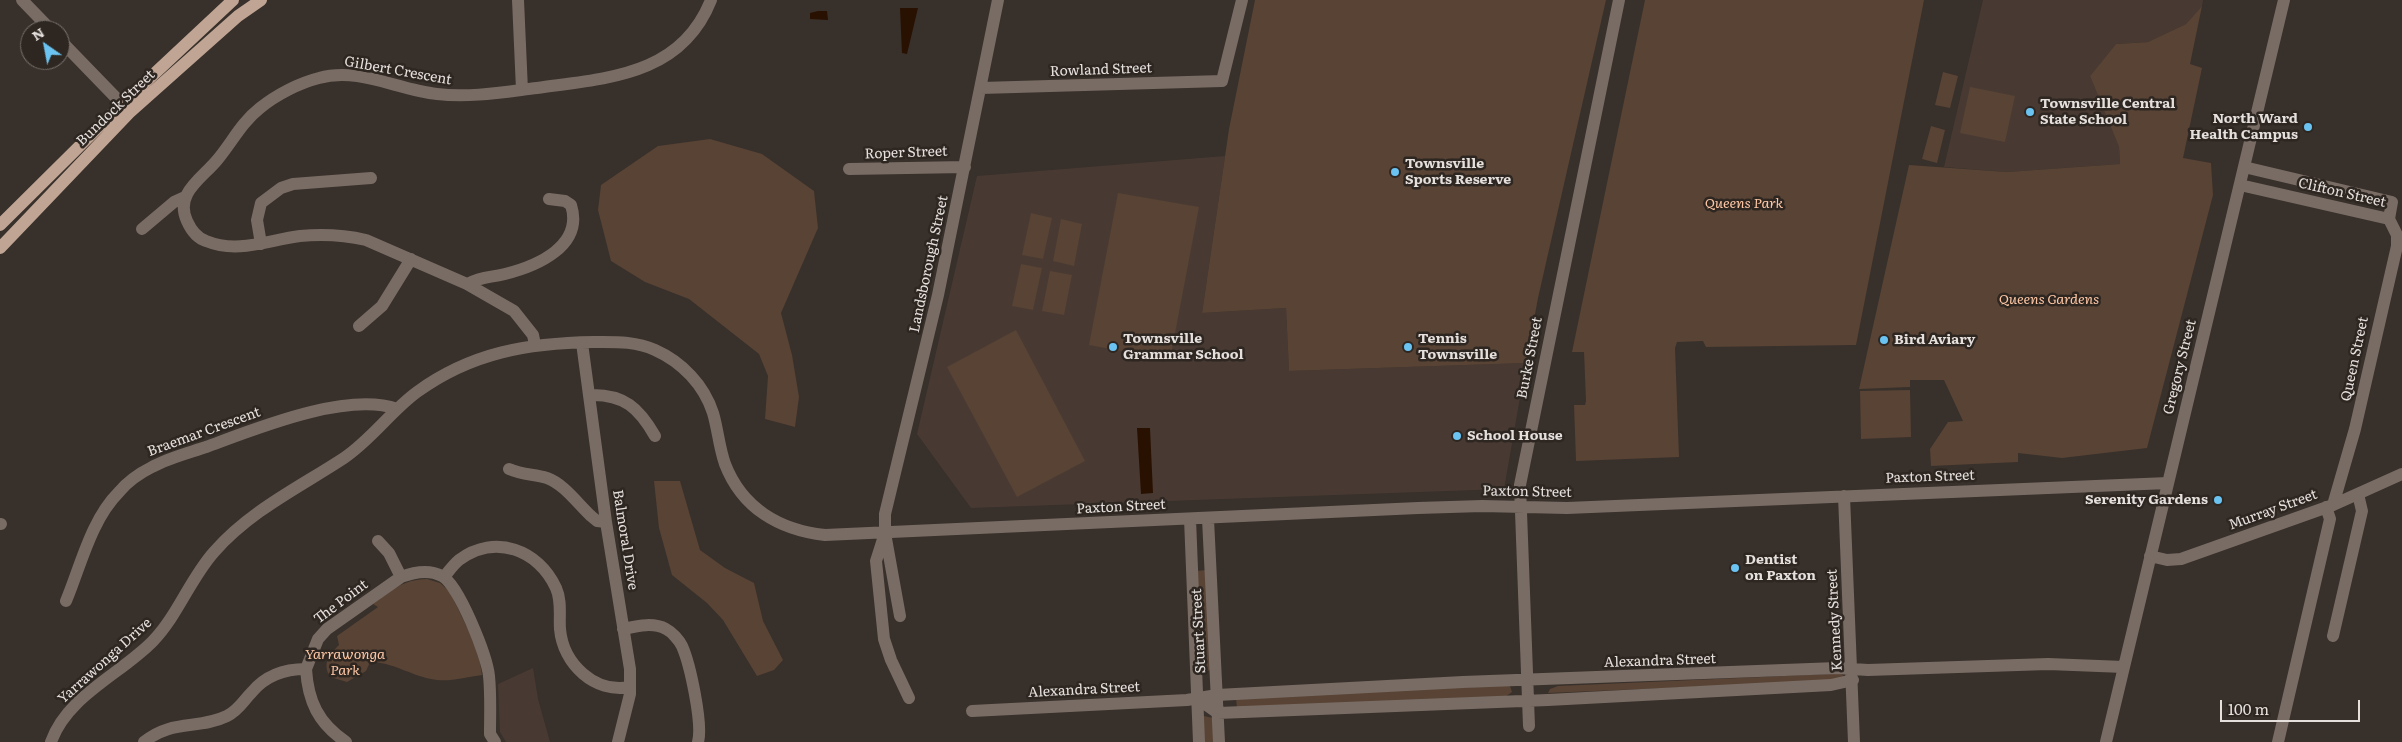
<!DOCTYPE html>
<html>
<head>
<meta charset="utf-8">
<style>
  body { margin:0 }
  #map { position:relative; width:2402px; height:742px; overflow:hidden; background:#38302b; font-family:Literata,serif }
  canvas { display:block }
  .north { position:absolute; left:20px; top:20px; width:50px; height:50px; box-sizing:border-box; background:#2d2621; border:1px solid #77706c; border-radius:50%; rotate:327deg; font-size:14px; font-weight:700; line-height:20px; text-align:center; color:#e6e0dd }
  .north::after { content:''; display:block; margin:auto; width:18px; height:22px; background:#6ac3f1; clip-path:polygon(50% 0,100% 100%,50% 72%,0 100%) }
  .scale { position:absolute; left:2220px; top:700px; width:140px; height:22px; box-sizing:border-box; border:2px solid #e6e0dd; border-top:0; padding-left:6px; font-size:15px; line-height:18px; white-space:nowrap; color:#e6e0dd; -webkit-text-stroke:4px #2d2621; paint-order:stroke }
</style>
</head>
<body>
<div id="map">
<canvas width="2402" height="742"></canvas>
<div class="north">N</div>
<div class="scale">100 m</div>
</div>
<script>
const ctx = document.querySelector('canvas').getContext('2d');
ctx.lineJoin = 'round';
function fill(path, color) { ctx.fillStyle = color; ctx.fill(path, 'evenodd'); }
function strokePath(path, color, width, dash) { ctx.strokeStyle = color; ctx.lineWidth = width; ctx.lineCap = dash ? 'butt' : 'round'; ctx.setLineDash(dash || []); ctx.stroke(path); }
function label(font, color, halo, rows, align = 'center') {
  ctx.font = font + ' Literata,serif'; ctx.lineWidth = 5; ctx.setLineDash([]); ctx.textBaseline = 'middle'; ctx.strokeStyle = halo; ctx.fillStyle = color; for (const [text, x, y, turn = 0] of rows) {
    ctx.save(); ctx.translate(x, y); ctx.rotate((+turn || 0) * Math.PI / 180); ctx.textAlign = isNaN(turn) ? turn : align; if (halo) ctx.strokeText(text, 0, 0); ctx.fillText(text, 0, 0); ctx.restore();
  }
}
fill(new Path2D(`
  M 1983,0 L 2203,0 L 2202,6 L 2186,24 L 2148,42 L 2116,44 L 2090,76 L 2119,147 L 2120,164 L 2007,172 L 1944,167 Z
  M 1225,156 L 1202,313 L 1286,308 L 1289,371 L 1526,363 L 1504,489 L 971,508 L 917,434 L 977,176 Z
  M 533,668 L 538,699 L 550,742 L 506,742 L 500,732 L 498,684 Z`), '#483a32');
fill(new Path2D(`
  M 1255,0 L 1606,0 L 1538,298 L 1526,363 L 1289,371 L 1286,308 L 1202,313 L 1229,129 Z
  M 1645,0 L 1924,0 L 1856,345 L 1706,347 L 1703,341 L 1677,342 L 1675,348 L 1679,457 L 1576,461 L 1574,405 L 1585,405 L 1586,401 L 1584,352 L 1572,352 Z
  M 2202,6 L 2190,64 L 2202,68 L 2183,158 L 2211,163 L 2213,195 L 2147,448 L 2062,458 L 2018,453 L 2018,462 L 1931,466 L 1930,449 L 1948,422 L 1963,421 L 1944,380 L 1910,380 L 1910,387 L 1859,389 L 1909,165 L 2007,172 L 2120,164 L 2119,147 L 2090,76 L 2116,44 L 2148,42 L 2186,24 Z
  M 1943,72 L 1958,76 L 1950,108 L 1935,105 Z
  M 1970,87 L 2015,96 L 2005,142 L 1960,133 Z
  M 1931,126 L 1945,130 L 1937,163 L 1922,159 Z
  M 710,139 L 762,154 L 814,191 L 818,228 L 781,313 L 792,355 L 799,397 L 795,427 L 765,419 L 768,376 L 759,354 L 689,299 L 645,282 L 611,261 L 598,210 L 601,185 L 658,146 Z
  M 1118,193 L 1199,207 L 1170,360 L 1089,345 Z
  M 1031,213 L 1052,218 L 1043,259 L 1022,255 Z
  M 1061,219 L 1082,224 L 1074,266 L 1053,261 Z
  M 1021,264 L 1042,268 L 1033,310 L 1012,306 Z
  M 1050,271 L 1072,275 L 1064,315 L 1042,311 Z
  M 1016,330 L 1085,461 L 1017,497 L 947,367 Z
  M 1910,390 L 1911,437 L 1861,439 L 1860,391 Z
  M 654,481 L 680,481 L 700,550 L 725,568 L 754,583 L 763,621 L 783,660 L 774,670 L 757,676 L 723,620 L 707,603 L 672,575 L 659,528 Z
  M 1207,570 L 1211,669 L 1206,672 L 1200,668 L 1196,571 Z
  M 427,579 L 440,583 L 450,592 L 478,650 L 482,675 C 466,677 447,683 431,679 C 410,675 392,662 370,662 L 366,671 L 347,682 L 330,677 C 322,663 329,655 339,645 L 337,636 L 378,607 L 373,604 C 393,590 401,580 427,579 Z
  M 1829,674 L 1841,674 L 1844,676 L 1834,681 L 1548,693 L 1550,689 L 1558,686 Z
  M 1493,686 L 1510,686 L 1512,692 L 1505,697 L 1237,709 L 1236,698 Z
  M 1204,716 L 1213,718 L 1215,742 L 1203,742 Z`), '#584335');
fill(new Path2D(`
  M 900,8 L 918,8 L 907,54 L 902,53 Z
  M 818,11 L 827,11 L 828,20 L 810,19 L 810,13 Z
  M 1137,428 L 1150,428 L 1153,493 L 1141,494 Z`), '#291102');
strokePath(new Path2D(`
  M 22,0 L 51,30
  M 518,0 L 522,90
  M 60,40 L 122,104
  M 981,88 L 1222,81 L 1242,0
  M 849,169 L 965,167
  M 2240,185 L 2389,219 L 2392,202 L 2244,167
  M 142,229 L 174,202 L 185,197
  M 261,244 L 257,220 L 261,203 L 281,188 L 293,184 L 371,178
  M 467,284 C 483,276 489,278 505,274 C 537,266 584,246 571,205 L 565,201 L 549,199
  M 359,326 L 382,306 L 411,259
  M 582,343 L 606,522 L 630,669 L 630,694 L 618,742
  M 535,345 L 533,335 L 514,311 L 467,284 L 366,240 C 344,235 323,234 300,236 C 268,240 238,254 206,241 C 197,238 191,230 187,221 C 174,193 203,178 218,159 C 232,142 242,122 260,108 C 276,95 299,83 319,78 C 359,67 398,90 437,94 C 470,98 504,92 537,88 C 607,78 681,76 711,0
  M 590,395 C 624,394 639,408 655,436
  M 509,469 C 523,475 534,474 547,478 C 564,484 578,504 591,516 L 597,521 L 606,522
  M 1844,496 L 1854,742
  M 2333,505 L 2355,429 L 2397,246 L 2397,235 L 2389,219
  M 1190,519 L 1199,742
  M 1208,519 L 1219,742
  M 0,524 L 1,524
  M 884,536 L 876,561 L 884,639 L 891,660 L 909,698
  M 378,541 L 389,553 L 401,577
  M 2150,556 L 2167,560 L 2181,559 L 2333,505 L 2402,474
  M 444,577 C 449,571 453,565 459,560 C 495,533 539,550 556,588 C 562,601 559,616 560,629 C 563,664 595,694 630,687
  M 66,601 C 81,565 91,520 119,492 C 128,481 140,473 152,467 C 168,458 188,453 206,447 C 255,429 347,391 397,409
  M 900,616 L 885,533 L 885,514 L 938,295 L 998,0
  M 623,629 C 637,626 653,622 666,629 C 672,632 679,640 682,646 C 690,664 703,724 698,742
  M 2333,636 L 2362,511 L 2358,494
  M 306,669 C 308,701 318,723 346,742
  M 1198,699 L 1218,713 L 1548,700 L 1831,685 L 1853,680
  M 972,711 L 1187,700 L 1217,695 L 1463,682 L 1837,668 L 1868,670 L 2048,664 L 2124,667
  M 1529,726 L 1520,485 L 1619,0
  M 51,742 C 67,696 121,674 153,641 C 178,615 190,579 214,552 C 251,510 300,487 344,458 C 372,439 391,411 417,392 C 472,352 529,343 594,342 C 615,342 635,341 655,350 C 682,362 704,385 713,413 C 718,430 719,447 725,464 C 742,508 779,530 825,535 L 1418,508 L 1482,506 L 1567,508 L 2168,483
  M 144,742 C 172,719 198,730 227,716 C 239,710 243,701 252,692 C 266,675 285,669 306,669 L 318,639 L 327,629 L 401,577 C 414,572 429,569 442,576 C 459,585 487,656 489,676 C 491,695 490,715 490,734 L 495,742
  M 2106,742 L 2284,0
  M 2278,742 L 2330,519 L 2326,507`), '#796c64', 12);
strokePath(new Path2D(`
  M 0,225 L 122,104 L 233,0
  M 0,248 L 129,113 L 238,16 L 261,0`), '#c1a594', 12);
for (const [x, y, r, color] of [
  [2030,112,5,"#6ac3f1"],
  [2308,127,5,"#6ac3f1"],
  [1395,172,5,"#6ac3f1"],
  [1884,340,5,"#6ac3f1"],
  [1113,347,5,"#6ac3f1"],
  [1408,347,5,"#6ac3f1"],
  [1457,436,5,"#6ac3f1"],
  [2218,500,5,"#6ac3f1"],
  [1735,568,5,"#6ac3f1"]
]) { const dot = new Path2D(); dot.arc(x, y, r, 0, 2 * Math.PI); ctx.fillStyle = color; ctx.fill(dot); strokePath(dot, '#2d2621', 2); }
label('14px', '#e6e0dd', '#2d2621', [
  ["Rowland Street",1101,70,-2],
  ["Gilbert Crescent",398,71,10],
  ["Bundock Street",116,108,-44],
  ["Roper Street",906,153,-2],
  ["Clifton Street",2342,193,13],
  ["Landsborough Street",929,264,-78],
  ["Burke Street",1530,358,-79],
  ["Queen Street",2355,359,-78],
  ["Gregory Street",2180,367,-76],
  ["Braemar Crescent",204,432,-20],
  ["Paxton Street",1930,477,-2],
  ["Paxton Street",1527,492,1],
  ["Paxton Street",1121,507,-3],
  ["Murray Street",2273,510,-20],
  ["Balmoral Drive",625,540,81],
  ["The Point",341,602,-37],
  ["Kennedy Street",1835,620,-93],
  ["Stuart Street",1199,631,-93],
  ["Yarrawonga Drive",105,661,-42],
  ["Alexandra Street",1660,661,-2],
  ["Alexandra Street",1084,690,-3]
]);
label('bold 14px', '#e6e0dd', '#2d2621', [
  ["Townsville Central",2040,104],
  ["State School",2040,120],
  ["North Ward",2298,119,"right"],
  ["Health Campus",2298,135,"right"],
  ["Townsville",1405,164],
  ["Sports Reserve",1405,180],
  ["Townsville",1123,339],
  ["Grammar School",1123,355],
  ["Tennis",1418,339],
  ["Townsville",1418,355],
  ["Bird Aviary",1894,340],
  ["School House",1467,436],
  ["Serenity Gardens",2208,500,"right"],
  ["Dentist",1745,560],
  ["on Paxton",1745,576]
], 'left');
label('italic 14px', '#fec7a5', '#2d2621', [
  ["Queens Park",1744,204],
  ["Queens Gardens",2049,300],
  ["Yarrawonga",345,655],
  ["Park",345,671]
]);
</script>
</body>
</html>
